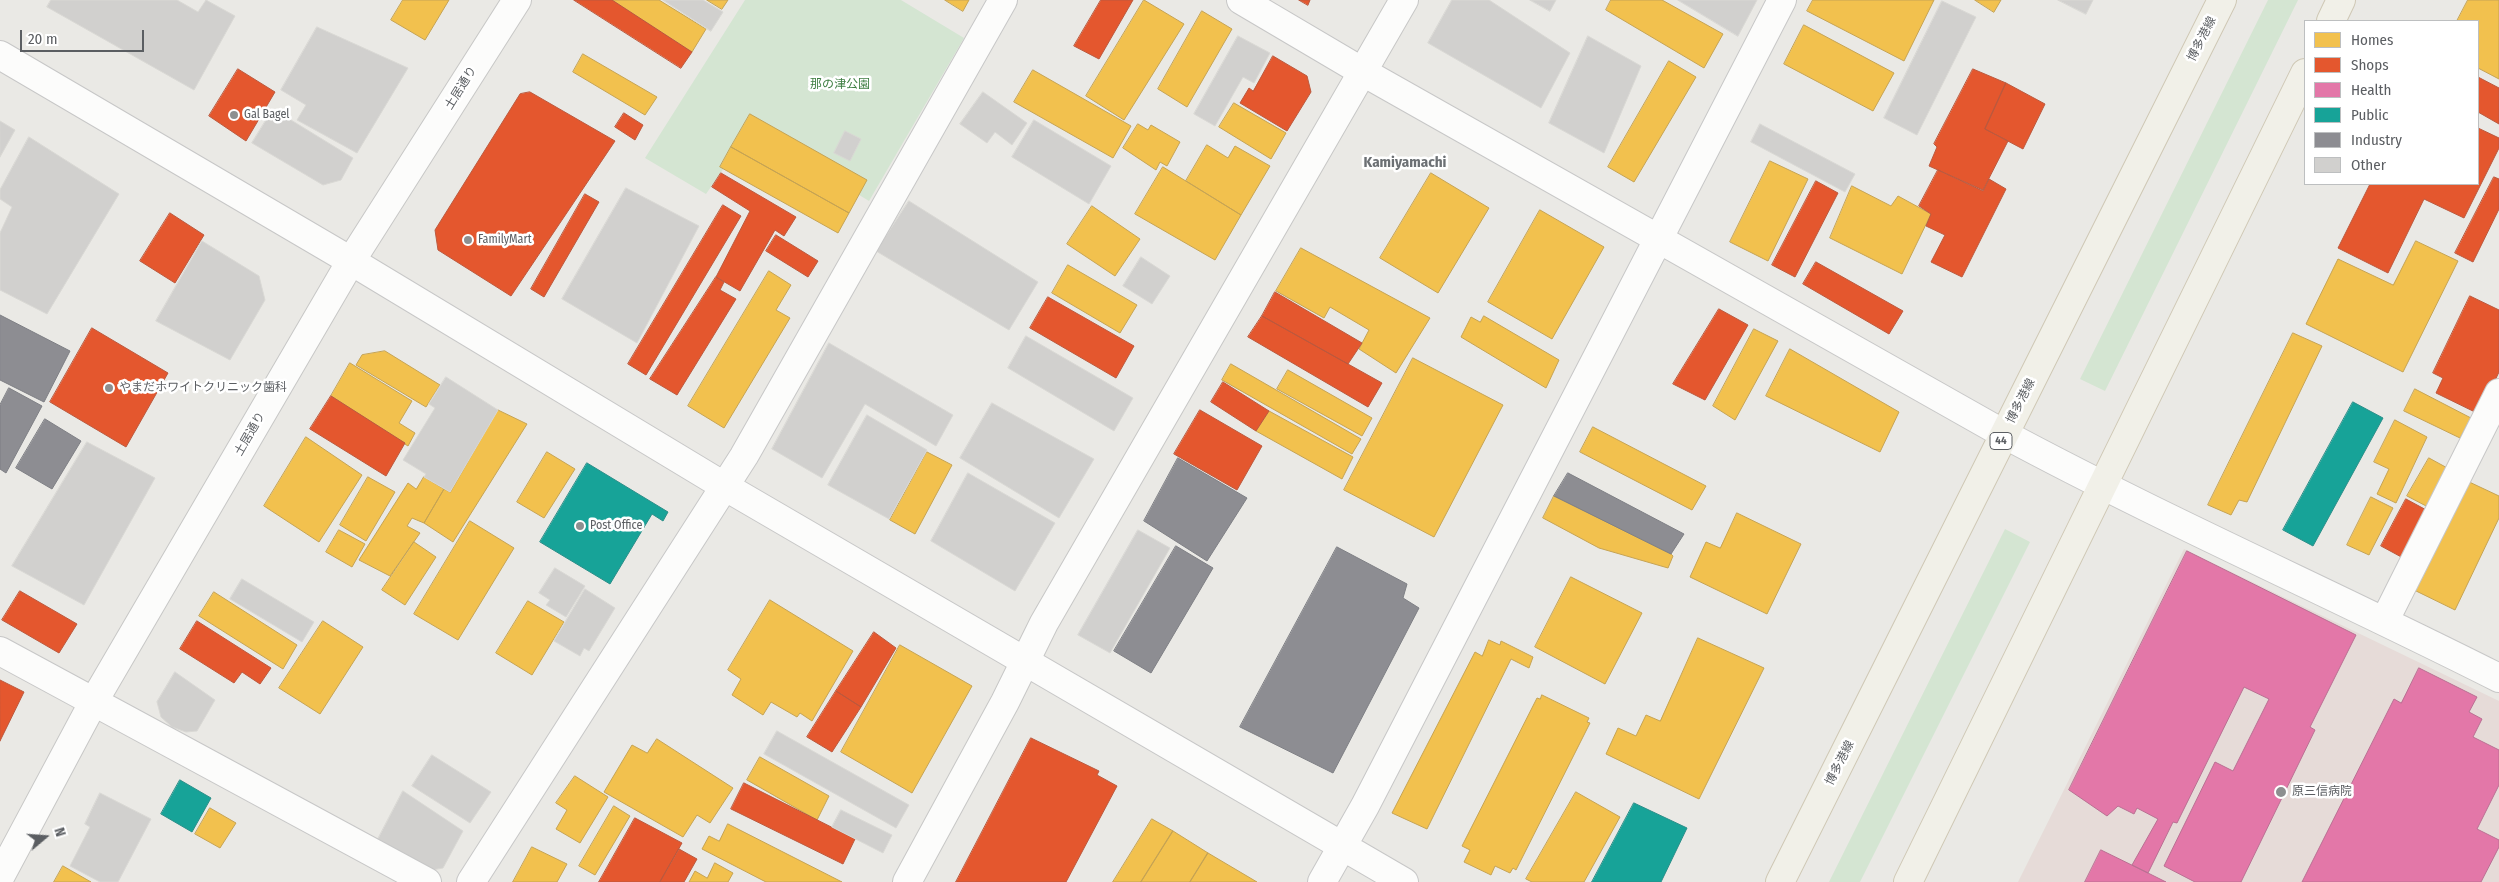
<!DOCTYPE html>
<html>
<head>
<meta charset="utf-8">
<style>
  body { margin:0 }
  #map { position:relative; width:2499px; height:882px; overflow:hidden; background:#eae9e5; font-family:"Fira Sans Condensed",sans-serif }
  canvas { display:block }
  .legend { position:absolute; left:2304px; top:20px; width:175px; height:165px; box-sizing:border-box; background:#fff; border:1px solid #bdbfc0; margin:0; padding:6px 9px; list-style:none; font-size:15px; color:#5b5e62 }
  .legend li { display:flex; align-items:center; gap:10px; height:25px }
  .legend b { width:25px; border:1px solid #bdbfc0 }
  .north { position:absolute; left:20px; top:812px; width:50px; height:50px; -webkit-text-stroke:4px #fff; paint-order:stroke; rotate:72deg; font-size:14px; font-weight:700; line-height:20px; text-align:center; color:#5b5e62 }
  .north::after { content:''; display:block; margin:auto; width:18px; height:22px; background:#5b5e62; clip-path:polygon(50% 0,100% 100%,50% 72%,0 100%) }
  .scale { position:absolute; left:20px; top:30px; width:124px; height:22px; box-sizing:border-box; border:2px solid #5b5e62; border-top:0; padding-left:6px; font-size:15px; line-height:18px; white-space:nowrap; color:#5b5e62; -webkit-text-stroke:4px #fff; paint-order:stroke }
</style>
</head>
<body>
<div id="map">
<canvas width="2499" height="882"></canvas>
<ul class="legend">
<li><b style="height:14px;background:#f2c14e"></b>Homes</li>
<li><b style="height:14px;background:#e4572e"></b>Shops</li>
<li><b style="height:14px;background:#e377a8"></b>Health</li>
<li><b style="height:14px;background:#17a398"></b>Public</li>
<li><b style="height:14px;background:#8d8d92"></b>Industry</li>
<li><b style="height:14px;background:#d1d0ce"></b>Other</li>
</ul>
<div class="north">N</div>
<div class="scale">20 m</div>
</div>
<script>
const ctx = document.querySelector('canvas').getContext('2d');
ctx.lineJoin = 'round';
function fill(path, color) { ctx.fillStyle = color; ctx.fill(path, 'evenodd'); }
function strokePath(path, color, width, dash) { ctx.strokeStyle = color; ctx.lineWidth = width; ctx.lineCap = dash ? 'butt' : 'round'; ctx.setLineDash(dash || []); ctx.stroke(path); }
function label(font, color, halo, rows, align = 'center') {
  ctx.font = font + ' "Fira Sans Condensed","Noto Sans JP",sans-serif'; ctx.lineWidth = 5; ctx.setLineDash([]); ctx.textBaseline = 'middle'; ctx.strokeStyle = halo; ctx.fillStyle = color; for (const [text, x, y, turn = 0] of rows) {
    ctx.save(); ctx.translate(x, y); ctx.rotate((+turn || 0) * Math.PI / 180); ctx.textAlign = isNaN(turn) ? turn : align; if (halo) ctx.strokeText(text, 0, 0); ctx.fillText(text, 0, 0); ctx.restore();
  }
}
fill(new Path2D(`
  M 2184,549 L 2499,701 L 2499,882 L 2018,882 Z`), '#e6dbd8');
fill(new Path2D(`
  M 745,0 L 901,0 L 964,38 L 869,201 L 751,129 L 706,194 L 645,158 Z
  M 2268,0 L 2298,0 L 2105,391 L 2080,379 Z
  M 2005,529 L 2030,542 L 1860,882 L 1829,882 Z`), '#d4e5d2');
const homes = new Path2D(`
  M 403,0 L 449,0 L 425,40 L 391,20 Z
  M 612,0 L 659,0 L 706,29 L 692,52 Z
  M 707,0 L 728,0 L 722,9 Z
  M 945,0 L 969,0 L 963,11 Z
  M 1144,0 L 1184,24 L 1124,120 L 1086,96 Z
  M 1611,0 L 1662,0 L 1723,34 L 1704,68 L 1606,10 Z
  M 1813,0 L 1934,0 L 1904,61 L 1807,11 Z
  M 1975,0 L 2001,0 L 1994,12 Z
  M 2468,0 L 2499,0 L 2499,79 L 2478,68 L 2478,21 L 2457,21 Z
  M 1202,11 L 1232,29 L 1187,107 L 1158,89 Z
  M 1804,25 L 1894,73 L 1873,111 L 1784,64 Z
  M 583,54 L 657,97 L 645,115 L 573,72 Z
  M 1669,61 L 1696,77 L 1634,182 L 1608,167 Z
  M 1033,70 L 1131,126 L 1113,158 L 1014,102 Z
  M 1234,103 L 1286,133 L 1271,159 L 1219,127 Z
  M 750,114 L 867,180 L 849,213 L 731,147 Z
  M 1138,124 L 1148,130 L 1151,125 L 1180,142 L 1167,166 L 1160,162 L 1156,170 L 1123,148 Z
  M 1207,145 L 1228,158 L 1235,146 L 1270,166 L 1241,215 L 1186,181 Z
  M 731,147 L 849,213 L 838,233 L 720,167 Z
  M 1770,161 L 1808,179 L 1768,261 L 1730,242 Z
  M 1163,167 L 1241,215 L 1215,260 L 1135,214 Z
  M 1431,173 L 1489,208 L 1438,293 L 1380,258 Z
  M 1852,186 L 1891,206 L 1898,196 L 1931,214 L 1902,274 L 1830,238 Z
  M 1092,206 L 1140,239 L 1115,276 L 1067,244 Z
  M 1540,210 L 1604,247 L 1552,339 L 1488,302 Z
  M 2416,241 L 2458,261 L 2403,372 L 2306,324 L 2338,259 L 2393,285 Z
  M 1301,248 L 1430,318 L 1396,373 L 1359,349 L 1369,330 L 1330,307 L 1324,318 L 1276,291 Z
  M 1068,265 L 1137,305 L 1120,333 L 1052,293 Z
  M 769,271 L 791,285 L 776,310 L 790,318 L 724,428 L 688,406 Z
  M 1484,316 L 1559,360 L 1546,388 L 1461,337 L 1471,317 L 1480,322 Z
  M 1754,329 L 1778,341 L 1735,420 L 1713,406 Z
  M 2293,333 L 2322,346 L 2247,502 L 2239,500 L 2231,515 L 2208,505 Z
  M 1790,349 L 1899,412 L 1880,452 L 1766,396 Z
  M 385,351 L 440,385 L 426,407 L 356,365 L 362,355 Z
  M 1413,358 L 1503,405 L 1434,537 L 1344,490 Z
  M 350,363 L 412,401 L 399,423 L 415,433 L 408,446 L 331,396 Z
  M 1231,364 L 1361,439 L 1352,454 L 1222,380 Z
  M 1288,370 L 1372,418 L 1362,436 L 1277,389 Z
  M 2415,389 L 2471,418 L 2460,438 L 2404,411 Z
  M 498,410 L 527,424 L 453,542 L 424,523 L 444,489 L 450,492 Z
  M 1269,411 L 1353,457 L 1342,479 L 1256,431 Z
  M 2395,420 L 2427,437 L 2396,503 L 2377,494 L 2389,469 L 2374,462 Z
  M 1593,427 L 1706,486 L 1692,510 L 1580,452 Z
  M 306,437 L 362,475 L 319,542 L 264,506 Z
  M 547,452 L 575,469 L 544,518 L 517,502 Z
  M 927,452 L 952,465 L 915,534 L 890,520 Z
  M 2429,458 L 2451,470 L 2430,508 L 2407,496 Z
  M 368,477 L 395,492 L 366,541 L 340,525 Z
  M 424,477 L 444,489 L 424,523 L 412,518 L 407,526 L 420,533 L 390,576 L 359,560 L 408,483 L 416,489 Z
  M 2465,480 L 2499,496 L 2499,518 L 2455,610 L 2412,589 Z
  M 1554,496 L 1671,554 L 1673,556 L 1668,568 L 1599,548 L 1543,518 Z
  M 2371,497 L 2393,508 L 2369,555 L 2347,545 Z
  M 1737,513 L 1801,544 L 1767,614 L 1690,577 L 1706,542 L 1720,548 Z
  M 470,521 L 514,548 L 458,640 L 414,614 Z
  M 339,530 L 365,544 L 352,567 L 326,552 Z
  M 414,542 L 436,557 L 405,605 L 382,590 Z
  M 1571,577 L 1642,613 L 1605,684 L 1535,647 Z
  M 214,592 L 297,645 L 283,669 L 199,616 Z
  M 770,600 L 853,651 L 812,721 L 800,713 L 797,717 L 771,702 L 763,715 L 732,695 L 741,679 L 728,670 Z
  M 528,601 L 564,622 L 532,675 L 496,653 Z
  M 323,621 L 363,647 L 320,714 L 279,688 Z
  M 1698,638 L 1764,668 L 1699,799 L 1606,754 L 1618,728 L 1636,736 L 1646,715 L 1660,721 Z
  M 1489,640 L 1500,645 L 1501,641 L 1533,657 L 1529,668 L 1511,659 L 1427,829 L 1392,813 L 1475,652 L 1482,656 Z
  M 900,645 L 972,686 L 912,793 L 841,752 Z
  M 1542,695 L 1589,718 L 1587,722 L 1590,723 L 1516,870 L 1513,868 L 1510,873 L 1495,866 L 1491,875 L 1464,862 L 1470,850 L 1462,846 L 1537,698 L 1540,699 Z
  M 657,739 L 733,788 L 710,823 L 697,815 L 683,837 L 604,792 L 632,745 L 647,753 Z
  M 760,757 L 829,796 L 817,820 L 747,780 Z
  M 575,776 L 608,797 L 580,843 L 556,829 L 567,810 L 556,803 Z
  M 1576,792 L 1620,817 L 1584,882 L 1532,882 L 1526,879 Z
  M 614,806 L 630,816 L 595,875 L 579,866 Z
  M 210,808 L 236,823 L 220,848 L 195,834 Z
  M 1152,819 L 1173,831 L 1141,882 L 1113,882 Z
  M 728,824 L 842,882 L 766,882 L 702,849 L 709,836 L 719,841 Z
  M 1173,831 L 1208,853 L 1190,882 L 1141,882 Z
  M 532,847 L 567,864 L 557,882 L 513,882 Z
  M 1208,853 L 1257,882 L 1190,882 Z
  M 715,863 L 733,873 L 728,882 L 689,882 L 695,871 L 707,878 Z
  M 63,866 L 91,882 L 54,882 Z`);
fill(homes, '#f2c14e');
strokePath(homes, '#c5a354', 1);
const shops = new Path2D(`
  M 574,0 L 612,0 L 692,52 L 681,68 Z
  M 1101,0 L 1133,0 L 1099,59 L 1074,46 Z
  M 1299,0 L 1310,0 L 1308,5 Z
  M 1273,56 L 1307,76 L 1311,92 L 1287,131 L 1240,103 L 1249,88 L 1253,91 Z
  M 238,69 L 275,92 L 246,141 L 209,116 Z
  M 1973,69 L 2006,83 L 1985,129 L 2008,141 L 1983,190 L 1929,166 L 1937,147 L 1934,144 Z
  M 2478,77 L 2499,88 L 2499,124 L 2478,112 Z
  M 2006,83 L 2045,104 L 2023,149 L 1985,129 Z
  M 530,92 L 615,141 L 511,296 L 438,250 L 435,230 L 520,94 Z
  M 624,113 L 643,125 L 635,140 L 615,127 Z
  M 2478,128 L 2499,138 L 2499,148 L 2464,218 L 2424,199 L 2388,273 L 2338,248 L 2370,184 L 2478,184 Z
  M 1938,170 L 1983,191 L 1989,179 L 2006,189 L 1962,277 L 1931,262 L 1945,235 L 1926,226 L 1931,214 L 1919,206 Z
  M 721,173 L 796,217 L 784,236 L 775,230 L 740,291 L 716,277 L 750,211 L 712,187 Z
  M 2494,177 L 2499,179 L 2499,209 L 2473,262 L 2455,253 Z
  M 1816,181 L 1838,193 L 1795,277 L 1772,265 Z
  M 585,194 L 599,202 L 544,297 L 531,289 Z
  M 723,205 L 741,216 L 646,375 L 628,364 Z
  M 170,213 L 204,235 L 175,283 L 140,261 Z
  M 776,235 L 818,261 L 808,277 L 766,251 Z
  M 1816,262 L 1903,311 L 1889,334 L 1803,284 Z
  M 716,277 L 724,282 L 720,290 L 736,299 L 677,395 L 650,379 Z
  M 1275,292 L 1362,343 L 1348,364 L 1262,316 Z
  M 2470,296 L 2499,310 L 2499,372 L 2479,414 L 2436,393 L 2443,378 L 2433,373 Z
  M 1048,297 L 1134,346 L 1116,378 L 1030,328 Z
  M 1719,309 L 1748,325 L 1705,400 L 1673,384 Z
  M 1262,316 L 1382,383 L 1368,407 L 1248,337 Z
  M 92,328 L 168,373 L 126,447 L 50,402 Z
  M 1223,382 L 1269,411 L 1256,431 L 1211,402 Z
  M 331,396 L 405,443 L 386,476 L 310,429 Z
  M 1200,410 L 1262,446 L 1237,490 L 1174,454 Z
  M 2406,499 L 2430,512 L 2405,559 L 2381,546 Z
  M 20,591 L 77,624 L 59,653 L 2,620 Z
  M 197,621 L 271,668 L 260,684 L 242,672 L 234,683 L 180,649 Z
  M 874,632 L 896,648 L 861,707 L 836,691 Z
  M 0,680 L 24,692 L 0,741 Z
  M 836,691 L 861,707 L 832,752 L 807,737 Z
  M 1031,738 L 1099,771 L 1097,775 L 1117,786 L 1066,882 L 956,882 Z
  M 744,783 L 855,839 L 843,864 L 731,809 Z
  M 635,818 L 682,843 L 660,882 L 599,882 Z
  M 679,849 L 697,859 L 684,882 L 660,882 Z`);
fill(shops, '#e4572e');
strokePath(shops, '#bb593e', 1);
const health = new Path2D(`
  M 2187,551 L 2356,635 L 2310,727 L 2315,730 L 2241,882 L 2195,882 L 2164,866 L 2215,762 L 2233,771 L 2269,699 L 2244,687 L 2177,823 L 2173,822 L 2148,873 L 2132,865 L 2158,819 L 2137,808 L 2134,814 L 2118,806 L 2107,816 L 2069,790 Z
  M 2419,668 L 2477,697 L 2469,712 L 2482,719 L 2473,737 L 2499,750 L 2499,785 L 2477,829 L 2499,840 L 2499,847 L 2481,882 L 2302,882 L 2394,699 L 2401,703 Z
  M 2101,850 L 2148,873 L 2166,882 L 2085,882 Z`);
fill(health, '#e377a8');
strokePath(health, '#ba7093', 1);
const public = new Path2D(`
  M 2353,402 L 2383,418 L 2313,546 L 2283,530 Z
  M 587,463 L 668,512 L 663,521 L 652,514 L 610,584 L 540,542 Z
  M 180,780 L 211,798 L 192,832 L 161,814 Z
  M 1634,803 L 1687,828 L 1661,882 L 1592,882 Z`);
fill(public, '#17a398');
strokePath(public, '#2b8e88', 1);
const industry = new Path2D(`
  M 0,315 L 70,351 L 44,402 L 0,380 Z
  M 9,388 L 42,406 L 6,473 L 0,469 L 0,405 Z
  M 45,419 L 81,441 L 52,489 L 16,468 Z
  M 1178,458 L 1247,498 L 1207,561 L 1144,521 Z
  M 1568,473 L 1684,534 L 1671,554 L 1554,496 Z
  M 1176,546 L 1213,568 L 1151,673 L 1114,651 Z
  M 1337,547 L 1407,584 L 1403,598 L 1419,608 L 1333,773 L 1240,727 Z`);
fill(industry, '#8d8d92');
strokePath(industry, '#7e7f84', 1);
const building = new Path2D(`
  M 51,0 L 177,0 L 198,12 L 206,0 L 235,16 L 194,90 L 47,7 Z
  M 663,0 L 703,0 L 723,12 L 711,31 Z
  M 1452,0 L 1489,0 L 1570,53 L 1541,108 L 1428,43 Z
  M 1530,0 L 1556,0 L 1550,11 Z
  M 1678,0 L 1757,0 L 1738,36 Z
  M 2058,0 L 2093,0 L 2086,14 Z
  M 1942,1 L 1976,17 L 1917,135 L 1884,118 Z
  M 317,27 L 408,68 L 357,153 L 297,120 L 306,105 L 281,90 Z
  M 1238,36 L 1270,53 L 1254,83 L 1243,77 L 1215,126 L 1194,114 Z
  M 1588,36 L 1641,66 L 1604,153 L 1549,123 Z
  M 983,92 L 1027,123 L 1012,145 L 995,132 L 987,143 L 960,124 Z
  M 273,109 L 353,158 L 341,180 L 323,185 L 252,143 Z
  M 1034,120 L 1111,166 L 1089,204 L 1012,157 Z
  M 0,121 L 15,130 L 0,157 Z
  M 1760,124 L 1855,174 L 1845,192 L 1751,142 Z
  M 845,131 L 861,139 L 850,161 L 834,153 Z
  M 29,137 L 119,194 L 47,314 L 0,290 L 0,233 L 12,207 L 0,199 L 0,190 Z
  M 626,188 L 699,226 L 637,343 L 562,299 Z
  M 909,201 L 1038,282 L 1009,330 L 876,251 Z
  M 202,241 L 259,276 L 265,300 L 230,360 L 156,321 Z
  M 1141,257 L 1170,276 L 1152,304 L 1123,286 Z
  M 1026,336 L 1133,398 L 1114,431 L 1008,368 Z
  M 829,343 L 953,415 L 936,446 L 865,404 L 822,478 L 772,449 Z
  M 446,377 L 498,410 L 450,492 L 424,477 L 426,474 L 403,460 L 435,408 L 429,404 Z
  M 992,403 L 1094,459 L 1059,518 L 960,458 Z
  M 867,415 L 927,450 L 889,519 L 828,485 Z
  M 87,442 L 155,478 L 84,605 L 12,566 Z
  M 968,473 L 1055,523 L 1015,591 L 931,541 Z
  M 1138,530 L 1170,548 L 1110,653 L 1078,635 Z
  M 555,568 L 585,586 L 566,617 L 546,605 L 550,600 L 539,593 Z
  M 242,579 L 314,622 L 302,642 L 230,599 Z
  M 585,589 L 615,608 L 589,651 L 584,648 L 580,656 L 554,641 Z
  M 175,672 L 215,700 L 197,731 L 186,732 L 172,727 L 161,717 L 157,702 Z
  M 777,731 L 909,805 L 896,828 L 764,754 Z
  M 432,755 L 491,792 L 470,823 L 412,786 Z
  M 403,791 L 463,831 L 443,868 L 426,871 L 378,839 Z
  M 100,793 L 151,819 L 118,882 L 100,882 L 70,866 L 90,827 L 85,824 Z
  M 841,810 L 892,835 L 883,853 L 832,827 Z`);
fill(building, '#d1d0ce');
strokePath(building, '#d9d8d4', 1);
const street = new Path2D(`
  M 1241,0 L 1363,72 L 2004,434 C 2166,521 2335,595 2499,678
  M 0,55 L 351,261 L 724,486 L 1404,882
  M 2385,620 L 2499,393
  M 0,651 L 427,882
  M 471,882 L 744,456 L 1003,0
  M 1322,882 L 1365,806 L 1782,0`);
const secondary = new Path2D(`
  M 0,877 L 94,701 L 351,261 L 517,0
  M 907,882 L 1005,702 L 1044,623 L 1404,0`);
const primary = new Path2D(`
  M 2331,21 L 2341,0
  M 1780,882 L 2222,0
  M 1908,882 L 2305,73`);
strokePath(street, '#c7c7c7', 30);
strokePath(secondary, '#c7c7c6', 30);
strokePath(primary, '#cfc8b5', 30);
strokePath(street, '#fcfcfb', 28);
strokePath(secondary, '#fcfcfb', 28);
strokePath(primary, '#f1f0e8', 28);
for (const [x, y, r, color] of [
  [234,115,5,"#8d8f90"],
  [468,240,5,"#8d8f90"],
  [109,388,5,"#8d8f90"],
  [580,526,5,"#8d8f90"],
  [2281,792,6,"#8d8f90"]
]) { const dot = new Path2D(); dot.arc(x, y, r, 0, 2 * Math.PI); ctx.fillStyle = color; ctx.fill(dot); strokePath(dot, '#fff', 2); }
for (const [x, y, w] of [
  [2001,441,22]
]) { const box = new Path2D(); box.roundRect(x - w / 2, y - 8.5, w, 17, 4); ctx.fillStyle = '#fff'; ctx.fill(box); strokePath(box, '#5b5e62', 1); }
label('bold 11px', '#5b5e62', null, [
  ["44",2001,441]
]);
label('12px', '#5b5e62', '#fff', [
  ["博多港線",2202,39,-63],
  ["土居通り",461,88,-58],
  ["博多港線",2021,401,-63],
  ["土居通り",250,434,-60],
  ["博多港線",1840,763,-63]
]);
label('12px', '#3e7e42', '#fff', [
  ["那の津公園",840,85]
]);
label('12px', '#5b5e62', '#fff', [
  ["Gal Bagel",244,115],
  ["FamilyMart",478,240],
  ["やまだホワイトクリニック歯科",119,388],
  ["Post Office",590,526],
  ["原三信病院",2292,792]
], 'left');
label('bold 15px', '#6c7074', '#fff', [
  ["Kamiyamachi",1405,163]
]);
</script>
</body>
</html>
